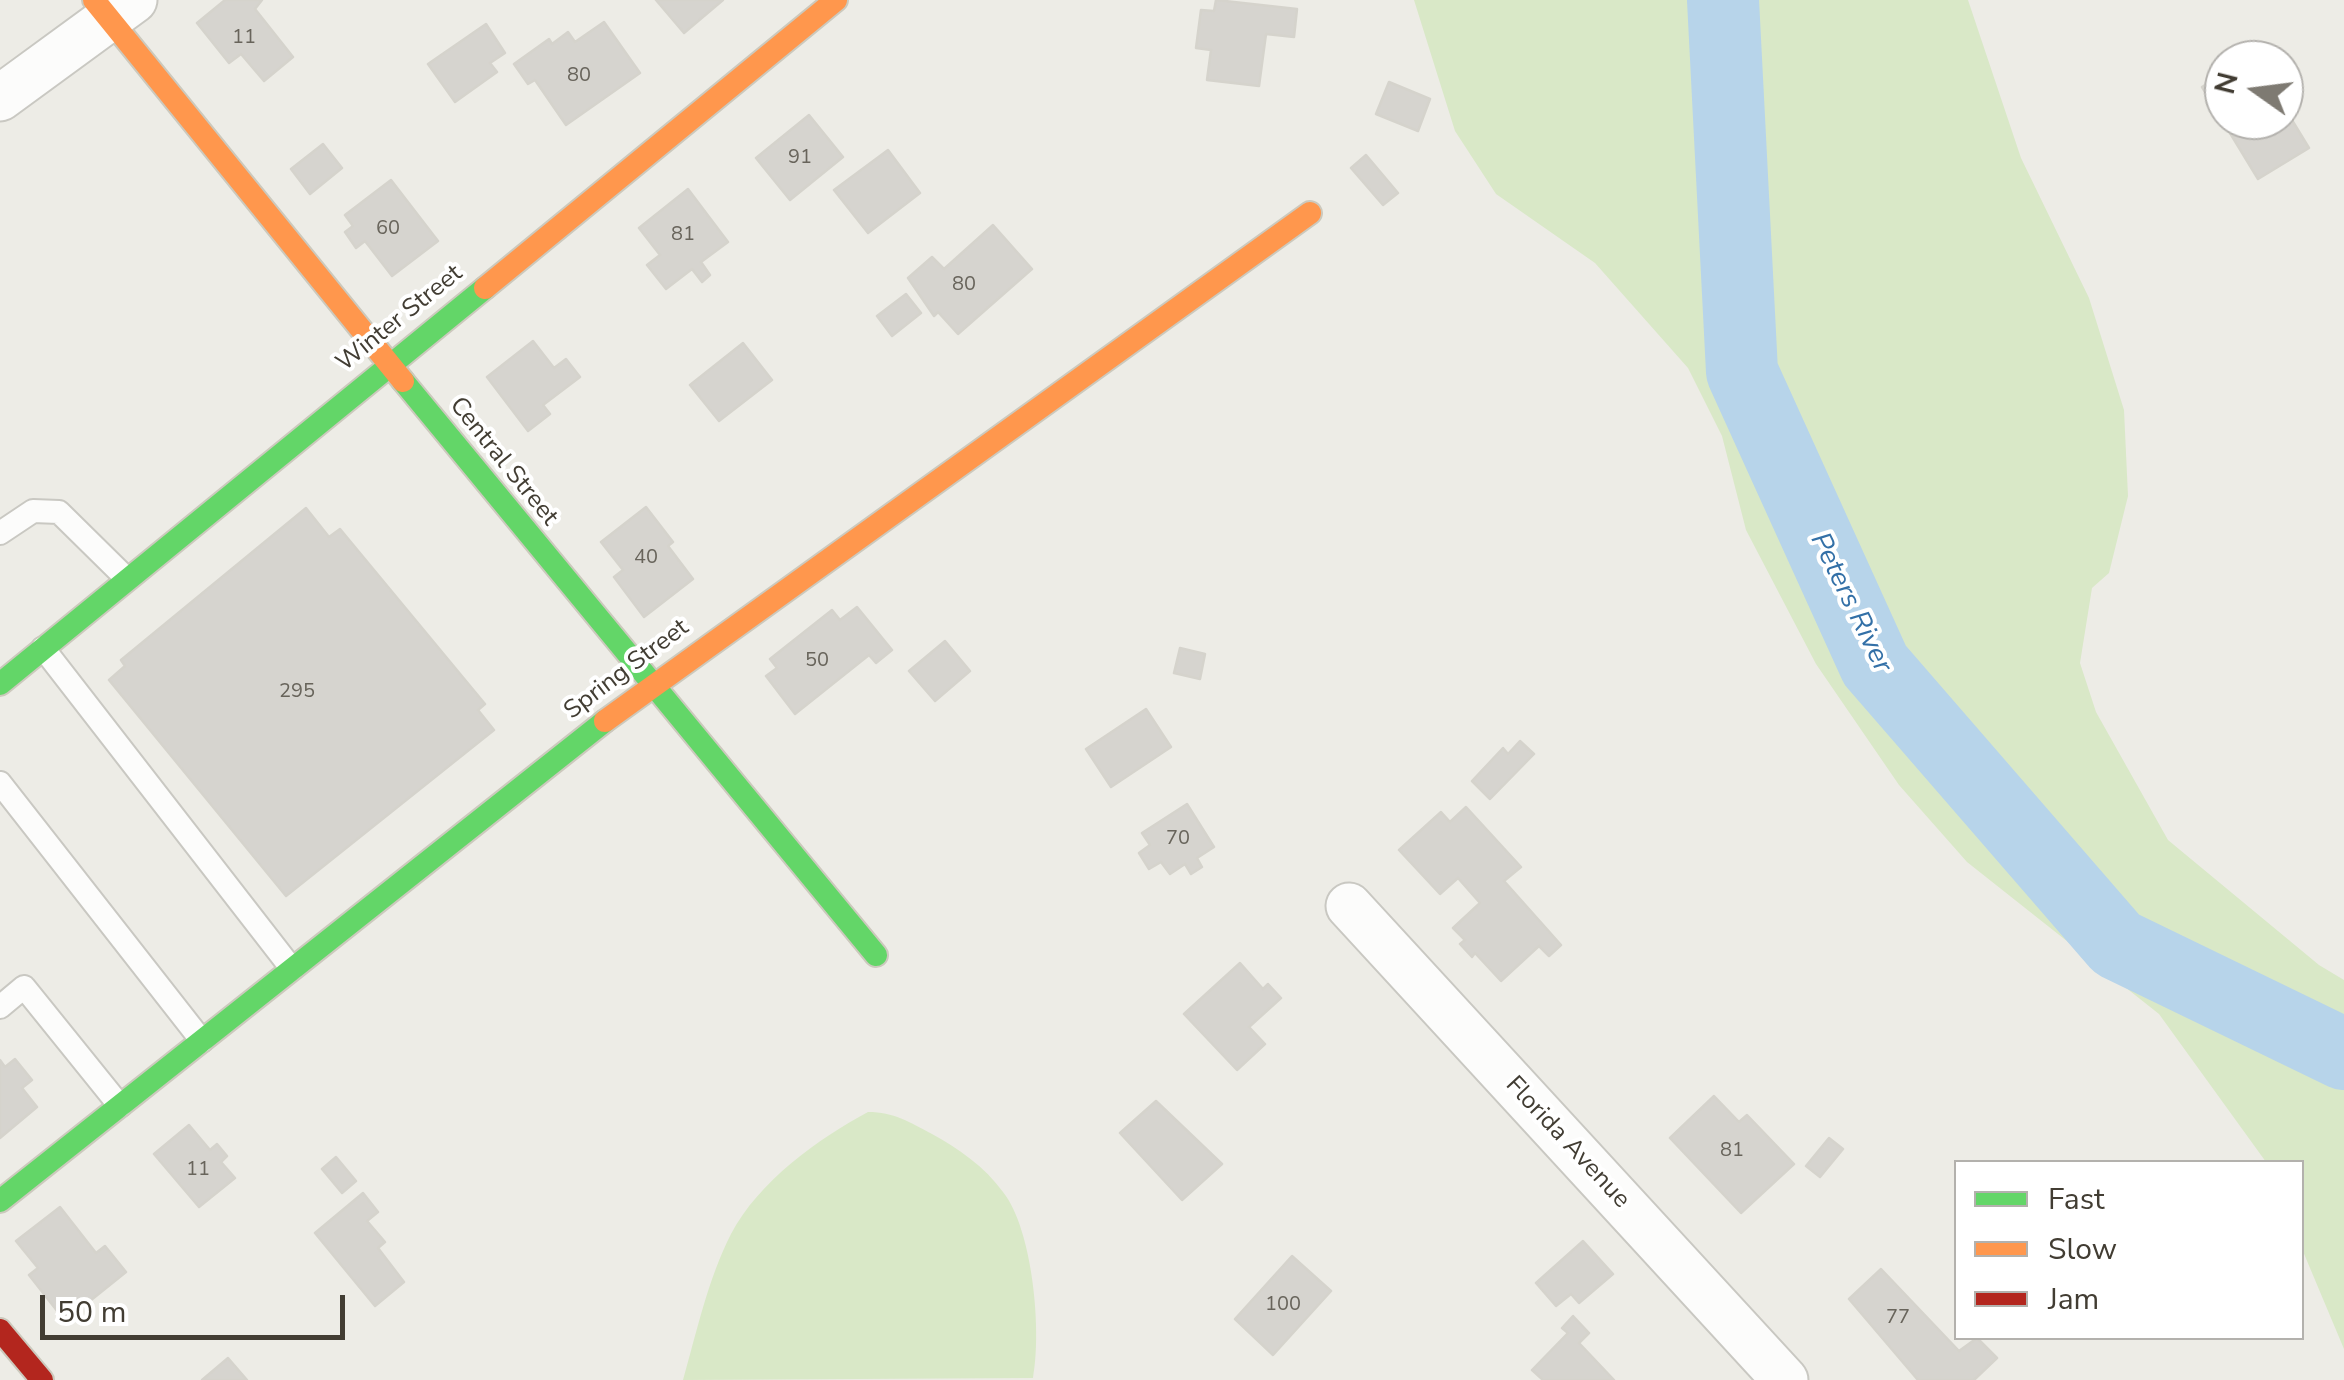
<!DOCTYPE html>
<html>
<head>
<meta charset="utf-8">
<style>
  body { margin:0 }
  #map { position:relative; width:2344px; height:1380px; overflow:hidden; background:#edece6; font-family:"Nunito Sans",sans-serif }
  canvas { display:block }
  .legend { position:absolute; left:1954px; top:1160px; width:350px; height:180px; box-sizing:border-box; background:#fff; border:2px solid #b3b1ad; margin:0; padding:12px 18px; list-style:none; font-size:30px; color:#423d33 }
  .legend li { display:flex; align-items:center; gap:20px; height:50px }
  .legend b { width:50px; border:2px solid #b3b1ad }
  .north { position:absolute; left:2204px; top:40px; width:100px; height:100px; box-sizing:border-box; background:#fff; border:2px solid #b3b1ad; border-radius:50%; rotate:284deg; font-size:28px; font-weight:700; line-height:40px; text-align:center; color:#423d33 }
  .north::after { content:''; display:block; margin:auto; width:35px; height:45px; background:#7e7a72; clip-path:polygon(50% 0,100% 100%,50% 72%,0 100%) }
  .scale { position:absolute; left:40px; top:1295px; width:305px; height:45px; box-sizing:border-box; border:5px solid #423d33; border-top:0; padding-left:12px; font-size:30px; line-height:35px; white-space:nowrap; color:#423d33; -webkit-text-stroke:8px #fff; paint-order:stroke }
</style>
</head>
<body>
<div id="map">
<canvas width="2344" height="1380"></canvas>
<ul class="legend">
<li><b style="height:12px;background:#63d668"></b>Fast</li>
<li><b style="height:12px;background:#ff974d"></b>Slow</li>
<li><b style="height:12px;background:#b3261e"></b>Jam</li>
</ul>
<div class="north">N</div>
<div class="scale">50 m</div>
</div>
<script>
const ctx = document.querySelector('canvas').getContext('2d');
ctx.lineJoin = 'round';
function fill(path, color) { ctx.fillStyle = color; ctx.fill(path, 'evenodd'); }
function strokePath(path, color, width, dash) { ctx.strokeStyle = color; ctx.lineWidth = width; ctx.lineCap = dash ? 'butt' : 'round'; ctx.setLineDash(dash || []); ctx.stroke(path); }
function label(font, color, halo, rows, align = 'center') {
  ctx.font = font + ' "Nunito Sans",sans-serif'; ctx.lineWidth = 8; ctx.setLineDash([]); ctx.textBaseline = 'middle'; ctx.strokeStyle = halo; ctx.fillStyle = color; for (const [text, x, y, turn = 0] of rows) {
    ctx.save(); ctx.translate(x, y); ctx.rotate((+turn || 0) * Math.PI / 180); ctx.textAlign = isNaN(turn) ? turn : align; if (halo) ctx.strokeText(text, 0, 0); ctx.fillText(text, 0, 0); ctx.restore();
  }
}
fill(new Path2D(`
  M 1414,0 L 1968,0 L 2021,158 L 2089,298 L 2124,410 L 2128,496 L 2109,573 L 2092,588 L 2080,663 L 2096,712 L 2168,840 L 2319,965 L 2344,980 L 2344,1349 L 2302,1249 L 2302,1162 L 2266,1162 L 2159,1014 L 1967,862 L 1899,785 L 1816,664 L 1746,530 L 1722,436 L 1688,368 L 1595,263 L 1496,194 L 1455,131 Z
  M 868,1112 C 894,1112 909,1122 932,1134 C 958,1148 985,1167 1003,1192 C 1033,1230 1042,1332 1033,1378 L 683,1380 C 697,1331 708,1279 731,1234 C 759,1181 818,1139 868,1112 Z`), '#d9e8c7');
strokePath(new Path2D(`
  M 1723,0 L 1742,372 L 1875,665 L 2117,944 L 2344,1054`), '#b7d4ea', 72);
const building = new Path2D(`
  M 225,0 L 262,0 L 255,9 L 293,57 L 264,81 L 241,54 L 229,63 L 197,23 Z
  M 656,0 L 723,0 L 684,33 Z
  M 1216,0 L 1297,9 L 1294,37 L 1266,34 L 1259,86 L 1207,80 L 1211,50 L 1196,48 L 1201,10 L 1214,11 Z
  M 604,22 L 640,73 L 566,125 L 535,80 L 528,84 L 514,64 L 549,39 L 552,44 L 568,32 L 575,42 Z
  M 486,24 L 505,53 L 490,63 L 497,72 L 455,102 L 428,64 Z
  M 2224,73 L 2224,120 L 2284,120 L 2284,107 L 2309,148 L 2258,179 L 2202,87 Z
  M 1389,82 L 1430,99 L 1418,131 L 1376,114 Z
  M 809,115 L 843,157 L 790,200 L 756,158 Z
  M 323,144 L 342,168 L 310,194 L 291,169 Z
  M 888,150 L 920,193 L 868,233 L 834,190 Z
  M 1366,155 L 1398,193 L 1383,205 L 1351,168 Z
  M 391,180 L 438,241 L 392,276 L 365,241 L 356,248 L 345,232 L 353,226 L 345,215 Z
  M 688,189 L 728,242 L 701,262 L 710,275 L 702,282 L 692,269 L 666,289 L 647,265 L 660,255 L 639,228 Z
  M 993,225 L 1032,269 L 958,334 L 938,312 L 934,316 L 908,278 L 932,257 L 944,269 Z
  M 906,294 L 921,313 L 892,336 L 877,316 Z
  M 533,341 L 554,368 L 566,359 L 580,377 L 543,405 L 550,414 L 528,431 L 487,377 Z
  M 743,343 L 772,380 L 719,421 L 690,385 Z
  M 646,507 L 673,542 L 668,546 L 693,579 L 644,617 L 614,577 L 623,570 L 601,542 Z
  M 306,508 L 329,537 L 340,529 L 485,704 L 478,710 L 494,730 L 286,896 L 109,680 L 125,666 L 121,660 Z
  M 857,607 L 892,650 L 876,663 L 869,655 L 795,714 L 766,676 L 777,668 L 770,659 L 832,610 L 840,620 Z
  M 945,641 L 970,671 L 935,701 L 909,671 Z
  M 1180,648 L 1205,654 L 1200,679 L 1174,673 Z
  M 1146,709 L 1171,747 L 1111,787 L 1086,749 Z
  M 1520,741 L 1534,754 L 1490,799 L 1472,781 L 1503,748 L 1508,754 Z
  M 1187,804 L 1214,847 L 1197,858 L 1202,867 L 1191,874 L 1185,864 L 1170,874 L 1161,862 L 1149,869 L 1139,853 L 1150,845 L 1142,833 Z
  M 1466,807 L 1521,867 L 1504,881 L 1561,945 L 1549,956 L 1539,946 L 1501,981 L 1475,953 L 1472,957 L 1460,944 L 1465,940 L 1453,928 L 1480,903 L 1458,878 L 1440,894 L 1399,850 L 1441,812 L 1450,822 Z
  M 1240,963 L 1263,989 L 1268,984 L 1281,998 L 1249,1027 L 1265,1044 L 1237,1070 L 1184,1014 Z
  M 15,1059 L 32,1080 L 22,1088 L 37,1107 L 0,1138 L 0,1060 L 5,1067 Z
  M 1714,1096 L 1739,1122 L 1747,1115 L 1794,1164 L 1741,1213 L 1670,1138 Z
  M 1156,1101 L 1222,1164 L 1182,1200 L 1120,1133 Z
  M 189,1125 L 210,1150 L 217,1144 L 227,1156 L 221,1162 L 235,1178 L 199,1207 L 154,1154 Z
  M 1829,1138 L 1843,1149 L 1820,1177 L 1806,1166 Z
  M 336,1157 L 356,1181 L 342,1193 L 322,1169 Z
  M 363,1193 L 378,1212 L 367,1221 L 385,1242 L 378,1248 L 404,1282 L 375,1306 L 315,1233 Z
  M 60,1207 L 96,1253 L 105,1246 L 126,1272 L 65,1321 L 29,1275 L 38,1268 L 16,1241 Z
  M 1583,1241 L 1613,1274 L 1579,1303 L 1571,1294 L 1556,1306 L 1536,1283 Z
  M 1292,1256 L 1331,1291 L 1273,1355 L 1235,1319 Z
  M 1881,1269 L 1959,1351 L 1977,1338 L 1997,1358 L 1974,1380 L 1918,1380 L 1849,1299 Z
  M 1573,1316 L 1589,1333 L 1579,1343 L 1614,1380 L 1543,1380 L 1532,1370 L 1568,1333 L 1562,1328 Z
  M 228,1358 L 247,1380 L 202,1380 Z`);
fill(building, '#d6d4cf');
strokePath(building, '#d5d3cc', 2.5);
const lane = new Path2D(`
  M 0,533 L 33,511 L 59,512 L 127,579
  M 43,648 L 292,969
  M 0,783 L 202,1041
  M 0,1007 L 24,987 L 120,1106`);
const street = new Path2D(`
  M 0,98 L 134,0
  M 1349,906 L 1785,1380`);
const fast = new Path2D(`
  M 403,381 L 876,955
  M 0,684 L 485,288
  M 0,1201 L 605,721`);
const slow = new Path2D(`
  M 94,0 L 403,381
  M 485,288 L 836,0
  M 605,721 L 1310,213`);
const jam = new Path2D(`
  M 0,1330 L 42,1380`);
strokePath(lane, '#c9c8c2', 26);
strokePath(street, '#c9c8c2', 49);
strokePath(fast, '#ccc9bd', 26);
strokePath(slow, '#ccc9bd', 26);
strokePath(jam, '#ccc9bd', 26);
strokePath(lane, '#fcfcfb', 22);
strokePath(street, '#fcfcfb', 45);
strokePath(fast, '#63d668', 22);
strokePath(slow, '#ff974d', 22);
strokePath(jam, '#b3261e', 22);
label('20px', '#68645b', null, [
  ["11",244,38],
  ["80",579,76],
  ["91",800,158],
  ["60",388,229],
  ["81",683,235],
  ["80",964,285],
  ["40",646,558],
  ["50",817,661],
  ["295",297,692],
  ["70",1178,839],
  ["81",1732,1151],
  ["11",198,1170],
  ["100",1283,1305],
  ["77",1898,1318]
]);
label('25px', '#423d33', '#fff', [
  ["Winter Street",400,319,-39],
  ["Central Street",503,462,51],
  ["Spring Street",627,670,-37],
  ["Florida Avenue",1567,1143,47]
]);
label('italic 28px', '#3370a7', '#fff', [
  ["Peters River",1850,603,64]
]);
</script>
</body>
</html>
